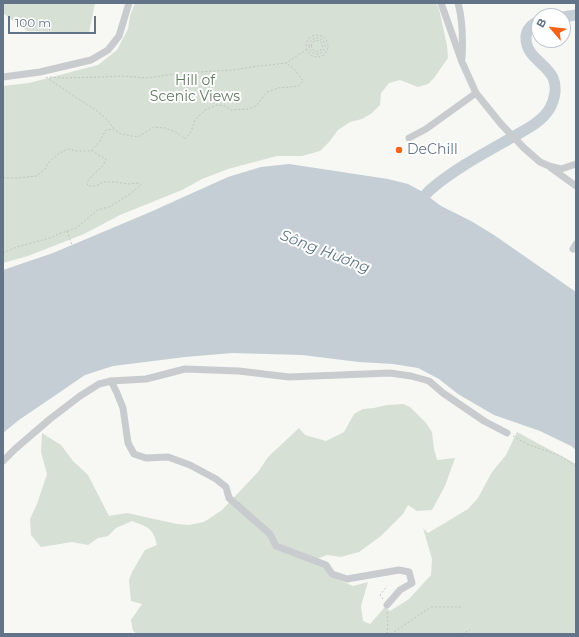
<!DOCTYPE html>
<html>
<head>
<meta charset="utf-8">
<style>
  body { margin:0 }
  #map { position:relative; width:579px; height:637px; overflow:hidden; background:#f7f7f4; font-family:Montserrat,sans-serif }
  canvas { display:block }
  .frame { position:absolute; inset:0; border:4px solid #637388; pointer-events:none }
  .north { position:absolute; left:531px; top:8px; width:40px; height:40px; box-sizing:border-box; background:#fff; border:1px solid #c1c7cf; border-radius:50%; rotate:298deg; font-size:11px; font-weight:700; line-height:16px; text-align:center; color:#637388 }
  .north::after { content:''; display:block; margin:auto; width:14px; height:18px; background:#f36318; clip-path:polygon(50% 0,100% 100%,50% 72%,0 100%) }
  .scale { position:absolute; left:8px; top:16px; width:88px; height:18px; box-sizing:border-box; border:2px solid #637388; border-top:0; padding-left:5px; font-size:12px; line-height:14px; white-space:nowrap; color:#637388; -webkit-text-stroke:3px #fff; paint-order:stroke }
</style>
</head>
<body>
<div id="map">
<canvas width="579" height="637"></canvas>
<div class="frame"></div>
<div class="north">B</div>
<div class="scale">100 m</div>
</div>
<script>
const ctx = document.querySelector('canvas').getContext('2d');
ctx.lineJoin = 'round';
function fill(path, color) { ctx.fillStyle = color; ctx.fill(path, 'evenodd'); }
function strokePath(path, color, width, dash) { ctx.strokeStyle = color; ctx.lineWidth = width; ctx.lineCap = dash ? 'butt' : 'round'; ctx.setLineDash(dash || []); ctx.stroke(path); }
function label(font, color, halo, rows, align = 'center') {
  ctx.font = font + ' Montserrat,sans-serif'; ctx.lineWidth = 4; ctx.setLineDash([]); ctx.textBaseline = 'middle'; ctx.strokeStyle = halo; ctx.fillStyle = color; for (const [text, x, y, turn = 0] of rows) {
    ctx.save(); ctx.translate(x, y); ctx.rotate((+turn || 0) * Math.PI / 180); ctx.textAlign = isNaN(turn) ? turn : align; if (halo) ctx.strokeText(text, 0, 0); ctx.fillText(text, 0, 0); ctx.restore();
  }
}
fill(new Path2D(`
  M 3,3 L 95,3 L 89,33 L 27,31 L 3,13 Z
  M 135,3 L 436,3 L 439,9 L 447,45 L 448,58 L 434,78 L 428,84 L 418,87 L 400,80 L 389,83 L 381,93 L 380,105 L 372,113 L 362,119 L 350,122 L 338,130 L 329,142 L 320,151 L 302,156 L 277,156 L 228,169 L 202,179 L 182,190 L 120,215 L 84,234 L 28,256 L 3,263 L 3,86 L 29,83 L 98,65 L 117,50 L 128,29 L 130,16 Z
  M 403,404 L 410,407 L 426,423 L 432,432 L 434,449 L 437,460 L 455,458 L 445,486 L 432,510 L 417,511 L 408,505 L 403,514 L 381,536 L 359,552 L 341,557 L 327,555 L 317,559 L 337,579 L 353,586 L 368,582 L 361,606 L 363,621 L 370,624 L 385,607 L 390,611 L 409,599 L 431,575 L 432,559 L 423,528 L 428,533 L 468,509 L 478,498 L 492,472 L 506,455 L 517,432 L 576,464 L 576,626 L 574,634 L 137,634 L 133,631 L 131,620 L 142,604 L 131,601 L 129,580 L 132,572 L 145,550 L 157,545 C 153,527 147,527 132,521 L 116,528 L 108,536 L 98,538 L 88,545 L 72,542 L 41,547 L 31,535 L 30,519 L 37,504 L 47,474 L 41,452 L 42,433 L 61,445 L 73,461 L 88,475 L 109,516 L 127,513 L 177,524 L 189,525 L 204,522 L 222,510 L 258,472 L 268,457 L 299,428 L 305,435 L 326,441 L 344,432 L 354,414 L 363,409 L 374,408 L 387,405 Z`), '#d7e0d4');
fill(new Path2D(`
  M 289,164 L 388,179 L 408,184 L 421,191 L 441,206 L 471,221 L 494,235 L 576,292 L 576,450 L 571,446 L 540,431 L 494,415 L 458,394 L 439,379 L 418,368 L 393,364 L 359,362 L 302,355 L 232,353 L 185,357 L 113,366 L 85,375 L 19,420 L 3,433 L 3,270 L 53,253 L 148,213 L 228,177 L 261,167 Z`), '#c4ced4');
strokePath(new Path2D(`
  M 563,17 L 576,15
  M 416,206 C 421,201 425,195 430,190 C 452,171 479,156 504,142 C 520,132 541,124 550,108 C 555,99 557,87 553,78 C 546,62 525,58 526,36 C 527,28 532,24 539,21`), '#c4ced4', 11);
strokePath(new Path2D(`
  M306 46a11 11 0 1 1 22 0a11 11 0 1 1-22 0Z
  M309 46a8 8 0 1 1 16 0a8 8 0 1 1-16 0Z
  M311.5 46a5.5 5.5 0 1 1 11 0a5.5 5.5 0 1 1-11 0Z
  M 46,77 C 56,84 65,90 75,97 C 89,106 104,113 113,128
  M 50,77 L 64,78 L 102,77 L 123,76 L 146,78 L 182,73 L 233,70 L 258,66 L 270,65 L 286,63 L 306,50
  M 3,177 L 8,178 L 17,178 L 37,176 L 45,169 L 49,162 L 58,154 L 68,149 L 76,151 L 91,151 L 100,141 L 106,130 L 114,129 L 121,134 L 138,137 L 154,127 L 165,128 L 176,132 L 185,139 L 191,132 L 195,120 L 205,110 L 217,105 L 225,106 L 231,110 L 248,109 L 256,106 L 267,92 L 278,88 L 299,86 L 303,81 L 294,69 L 286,63
  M 67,231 L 72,245
  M 3,253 L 17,247 L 50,238 L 61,233 L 76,228 L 98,210 L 111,206 L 130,194 L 141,185 L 139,183 L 128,184 L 115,182 L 103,182 L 96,186 L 88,186 L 87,183 C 91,173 102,171 106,159 L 92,151
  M 513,436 L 527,444 L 561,456 L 576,467
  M 383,599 L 380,595 L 387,586
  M 387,634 L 388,622 L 387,611
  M 391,634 L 431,607 L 463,607
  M 462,634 L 470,630`), '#c2c3c5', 1, [2, 2]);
strokePath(new Path2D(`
  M 441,3 L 462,62 L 476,93 L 501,124 L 524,148 L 540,162 L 549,166 L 561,169 L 576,164
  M 458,3 C 463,21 463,40 462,58
  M 3,77 L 40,72 L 91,60 L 108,50 L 119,36 L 129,3
  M 409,138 L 426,129 L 476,93
  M 551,168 L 576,186
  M 573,249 L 576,244
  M 111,381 L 117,393 L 123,408 L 128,443 L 134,454 L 146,458 L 168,457 L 190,465 L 216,479 L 226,487 L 229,498 L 270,534 L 276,546 L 326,565 L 332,574 L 347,579 L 399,570 L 409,572 L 412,583 L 400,590 L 387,605
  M 3,461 L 15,449 L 50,419 L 80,396 L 99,384 L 111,381 L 146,379 L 185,369 L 239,371 L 289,377 L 390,373 L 411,376 L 429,381 L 443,393 L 484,421 L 507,433`), '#c9cccf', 7);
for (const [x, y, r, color] of [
  [399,150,4,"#f36318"]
]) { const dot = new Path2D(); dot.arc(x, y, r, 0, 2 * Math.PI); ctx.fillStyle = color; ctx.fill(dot); strokePath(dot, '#fff', 1.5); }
label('14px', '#61795f', '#fff', [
  ["Hill of",195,81],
  ["Scenic Views",195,97]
]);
label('14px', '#637388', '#fff', [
  ["DeChill",407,150]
], 'left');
label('italic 15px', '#5f7683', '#fff', [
  ["Sông Hương",325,252,21]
]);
</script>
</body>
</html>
